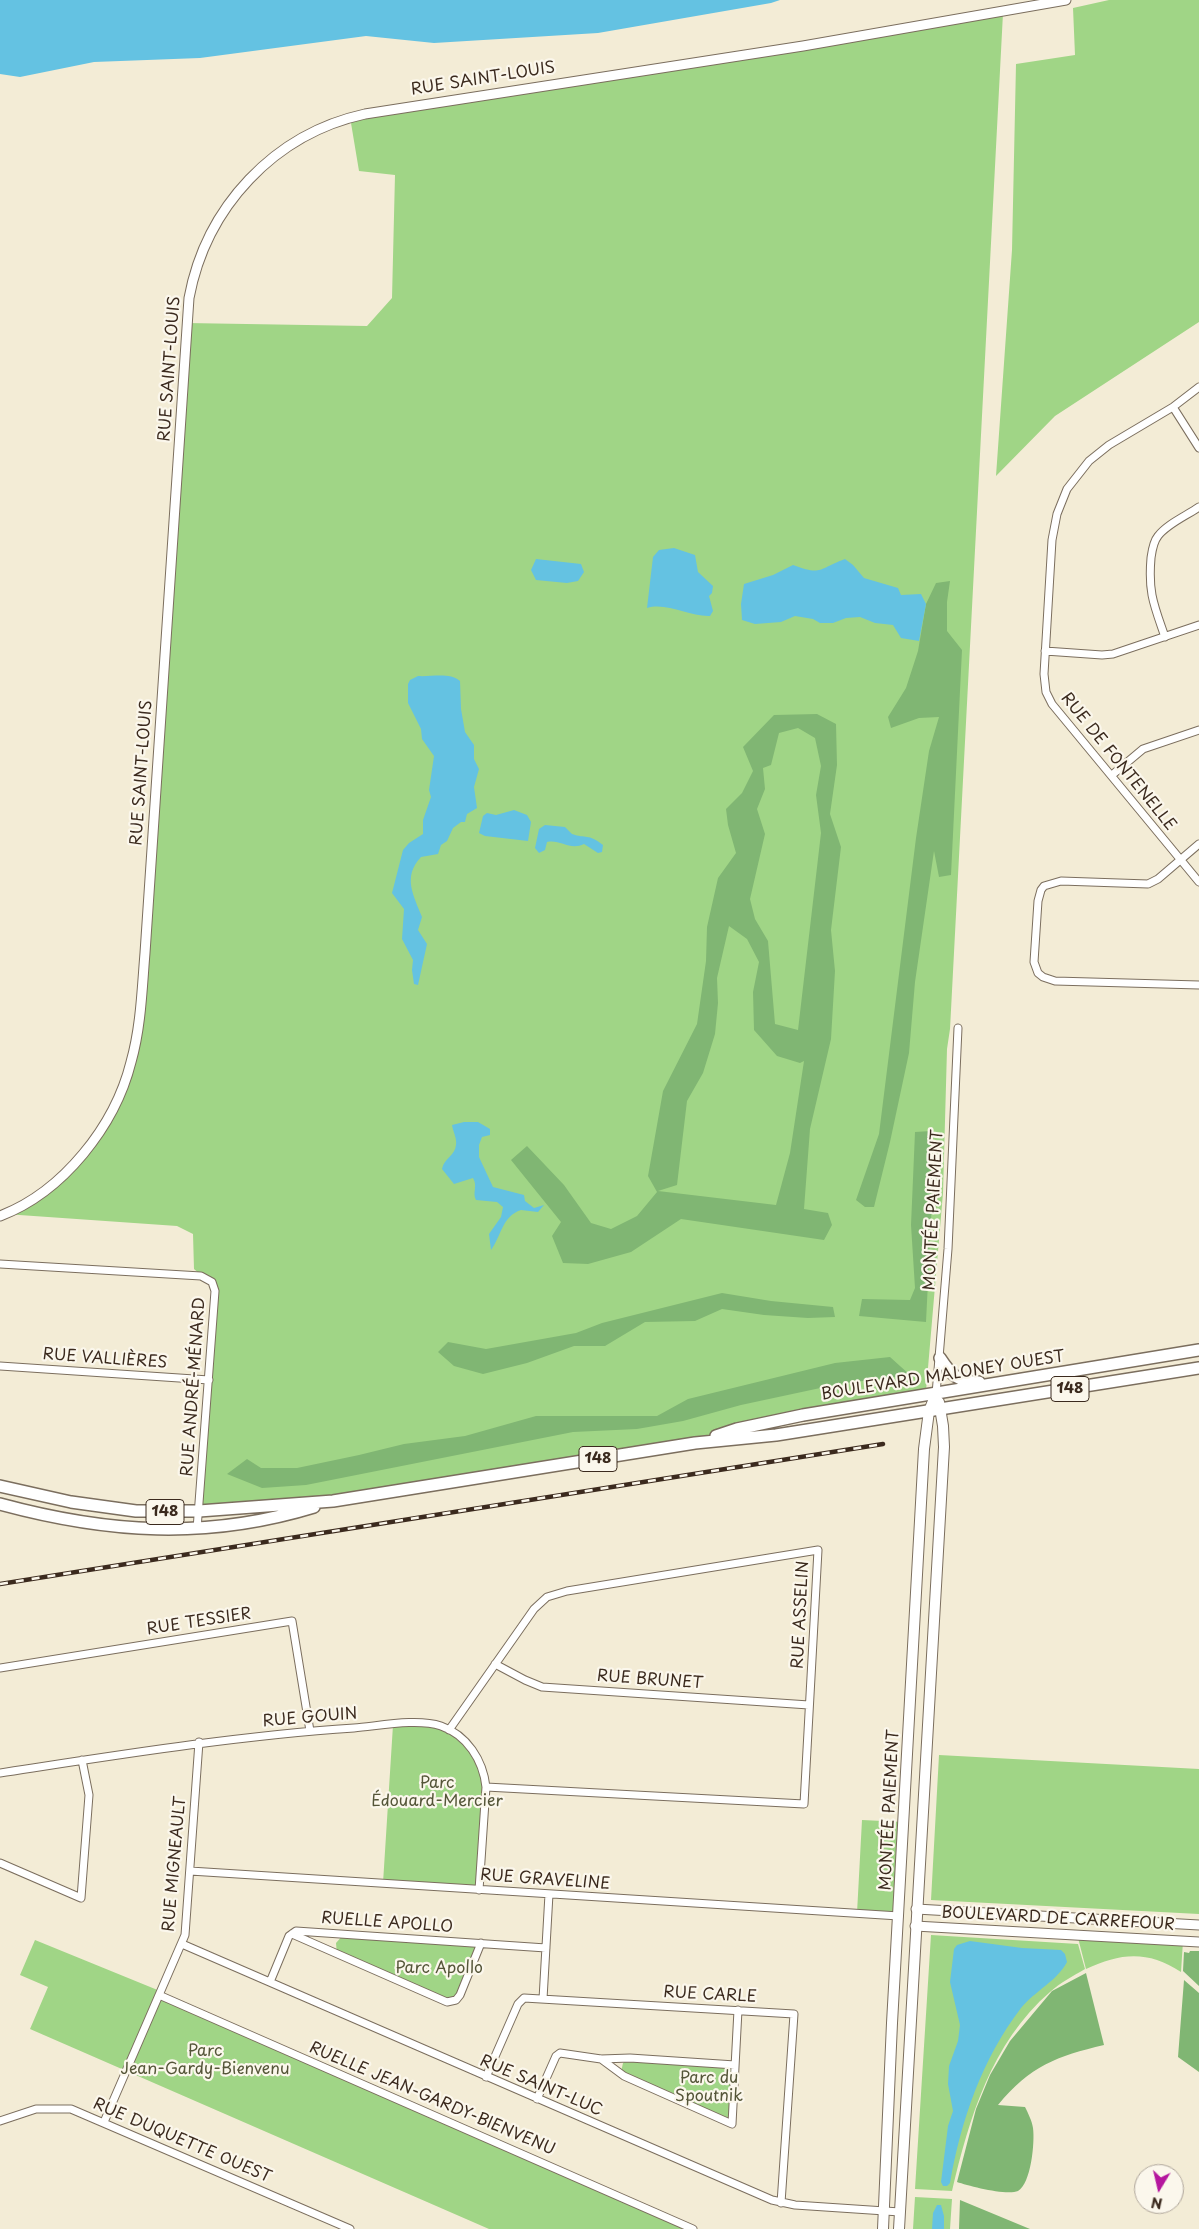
<!DOCTYPE html>
<html>
<head>
<meta charset="utf-8">
<style>
  body { margin:0 }
  #map { position:relative; width:1199px; height:2229px; overflow:hidden; background:#f3ecd6; font-family:"Playpen Sans",sans-serif }
  canvas { display:block }
  .north { position:absolute; left:1134px; top:2164px; width:50px; height:50px; box-sizing:border-box; background:#fbf7ec; border:1px solid #aea59a; border-radius:50%; rotate:189deg; font-size:14px; font-weight:700; line-height:20px; text-align:center; color:#3b2a1e }
  .north::after { content:''; display:block; margin:auto; width:18px; height:22px; background:#b5179e; clip-path:polygon(50% 0,100% 100%,50% 72%,0 100%) }
</style>
</head>
<body>
<div id="map">
<canvas width="1199" height="2229"></canvas>
<div class="north">N</div>
</div>
<script>
const ctx = document.querySelector('canvas').getContext('2d');
ctx.lineJoin = 'round';
function fill(path, color) { ctx.fillStyle = color; ctx.fill(path, 'evenodd'); }
function strokePath(path, color, width, dash) { ctx.strokeStyle = color; ctx.lineWidth = width; ctx.lineCap = dash ? 'butt' : 'round'; ctx.setLineDash(dash || []); ctx.stroke(path); }
function label(font, color, halo, rows, align = 'center') {
  ctx.font = font + ' "Playpen Sans",sans-serif'; ctx.lineWidth = 4.5; ctx.setLineDash([]); ctx.textBaseline = 'middle'; ctx.strokeStyle = halo; ctx.fillStyle = color; for (const [text, x, y, turn = 0] of rows) {
    ctx.save(); ctx.translate(x, y); ctx.rotate((+turn || 0) * Math.PI / 180); ctx.textAlign = isNaN(turn) ? turn : align; if (halo) ctx.strokeText(text, 0, 0); ctx.fillText(text, 0, 0); ctx.restore();
  }
}
fill(new Path2D(`
  M 1109,0 L 1199,0 L 1199,322 L 1055,416 L 996,476 L 1012,250 L 1016,64 L 1075,55 L 1073,8 Z
  M 1003,13 L 950,1029 L 947,1049 L 943,1193 L 926,1391 L 695,1443 L 333,1501 L 199,1511 L 214,1286 L 194,1269 L 193,1234 L 177,1226 L 5,1214 L 54,1183 L 103,1126 L 134,1051 L 186,323 L 367,326 L 392,298 L 395,175 L 359,171 L 350,117 Z
  M 393,1725 L 440,1726 L 467,1744 L 485,1777 L 479,1890 L 383,1883 Z
  M 939,1755 L 1199,1769 L 1199,1914 L 931,1900 Z
  M 862,1820 L 904,1822 L 899,1916 L 857,1913 Z
  M 344,1934 L 481,1943 L 460,1995 L 452,2002 L 337,1954 L 336,1943 Z
  M 1077,1934 L 1183,1941 L 1181,1972 C 1148,1950 1120,1953 1086,1969 Z
  M 931,1935 L 1078,1944 L 1085,1969 C 1073,1976 1060,1983 1050,1992 C 991,2043 969,2119 952,2191 L 915,2189 Z
  M 35,1940 L 160,1991 L 160,1995 L 693,2229 L 489,2229 L 30,2029 L 48,1987 L 20,1975 Z
  M 626,2060 L 735,2065 L 732,2124 L 621,2072 L 623,2063 Z
  M 915,2197 L 952,2199 L 950,2229 L 913,2229 Z`), '#a0d586');
fill(new Path2D(`
  M 950,581 L 947,602 L 947,631 L 962,650 L 951,875 L 939,877 L 934,851 L 915,982 L 909,1053 L 890,1142 L 874,1207 L 865,1207 L 856,1200 L 879,1134 L 916,838 L 929,751 L 939,717 L 919,718 L 891,728 L 888,717 L 906,688 L 918,651 L 926,604 L 936,583 Z
  M 817,714 L 836,724 L 837,765 L 830,814 L 841,847 L 831,930 L 835,971 L 831,1039 L 810,1129 L 804,1209 L 828,1213 L 832,1225 L 824,1240 L 681,1219 L 631,1252 L 588,1264 L 563,1263 L 552,1236 L 561,1222 L 511,1160 L 527,1146 L 564,1185 L 591,1223 L 611,1229 L 637,1216 L 657,1192 L 648,1176 L 663,1091 L 697,1024 L 706,961 L 707,927 L 718,878 L 736,853 L 728,825 L 726,809 L 742,793 L 753,771 L 743,747 L 774,715 ZM 798,728 L 815,738 L 821,766 L 816,795 L 821,833 L 798,1030 L 775,1024 L 768,941 L 755,919 L 750,899 L 765,834 L 757,809 L 765,789 L 763,768 L 771,765 L 779,733 ZM 729,926 L 747,939 L 759,962 L 753,992 L 754,1030 L 777,1056 L 800,1063 L 804,1061 L 790,1153 L 776,1205 L 658,1191 L 677,1185 L 687,1101 L 703,1073 L 715,1034 L 718,1003 L 717,978 Z
  M 931,1131 L 933,1181 L 926,1322 L 859,1316 L 862,1299 L 910,1300 L 915,1288 L 911,1225 L 915,1132 Z
  M 722,1293 L 771,1301 L 833,1307 L 835,1317 L 808,1318 L 764,1315 L 722,1309 L 695,1321 L 645,1322 L 605,1346 L 574,1346 L 527,1363 L 483,1374 L 454,1366 L 438,1352 L 448,1342 L 486,1349 L 576,1333 L 602,1323 Z
  M 890,1357 L 910,1375 L 839,1384 L 741,1405 L 683,1421 L 637,1429 L 573,1432 L 306,1485 L 262,1488 L 227,1474 L 247,1459 L 261,1468 L 297,1468 L 359,1455 L 404,1444 L 465,1436 L 536,1416 L 657,1416 L 688,1399 L 835,1363 Z
  M 1190,1951 L 1199,1951 L 1199,1986 L 1183,1971 L 1184,1952 L 1189,1953 Z
  M 1086,1973 L 1104,2045 C 1057,2056 1030,2066 998,2105 L 1025,2107 C 1028,2113 1032,2121 1033,2128 C 1035,2142 1031,2184 1018,2191 C 1007,2196 969,2186 957,2182 L 976,2109 L 990,2075 L 1010,2041 L 1052,1991 Z
  M 1184,1980 L 1199,1993 L 1199,2072 L 1178,2057 Z
  M 960,2200 L 1030,2229 L 959,2229 Z`), '#80b673');
fill(new Path2D(`
  M 0,0 L 780,0 L 771,3 L 598,33 L 434,43 L 366,36 L 200,58 L 94,62 L 20,77 L 0,74 Z
  M 674,548 L 695,555 L 698,572 L 713,586 L 712,593 L 709,596 L 713,611 L 710,616 C 690,617 667,602 647,608 L 653,557 L 659,550 Z
  M 536,559 L 581,564 L 584,572 L 578,581 L 567,583 L 536,580 L 531,570 Z
  M 845,559 L 853,565 L 864,578 L 898,588 L 901,595 L 921,594 L 926,604 L 919,641 L 901,638 L 893,625 L 875,623 L 860,617 L 846,618 L 833,623 L 820,623 L 813,619 L 795,616 L 781,622 L 755,624 L 742,620 L 741,604 L 744,584 L 773,575 L 793,565 C 822,576 818,569 845,559 Z
  M 418,676 C 431,677 450,672 460,681 L 461,709 L 465,732 L 474,745 L 474,759 L 479,769 L 474,787 L 477,808 L 467,814 L 465,822 L 461,822 L 453,828 L 447,841 L 441,845 L 438,854 L 421,857 C 402,877 414,896 422,917 L 418,930 L 427,944 L 418,985 L 414,984 L 412,970 L 413,960 L 402,939 L 404,909 L 392,893 L 403,850 L 409,843 L 423,834 L 423,820 L 431,797 L 429,790 L 434,756 L 422,739 L 421,729 L 408,703 L 408,684 L 410,680 Z
  M 514,810 L 527,815 L 531,822 L 528,841 L 485,836 L 479,833 L 483,816 L 487,813 L 496,815 Z
  M 545,825 L 565,827 L 572,834 C 586,839 588,833 603,845 L 602,852 L 598,853 L 584,844 C 570,851 560,839 547,842 L 545,850 L 539,853 L 535,848 L 539,829 Z
  M 464,1122 L 478,1122 L 490,1129 L 490,1135 L 482,1137 L 479,1145 L 479,1157 L 493,1187 L 524,1195 L 525,1201 L 534,1208 L 544,1205 L 538,1212 L 521,1210 C 502,1216 501,1237 491,1250 L 489,1234 L 501,1217 L 503,1207 L 497,1202 L 476,1200 C 472,1193 478,1186 473,1178 L 454,1184 L 442,1169 C 444,1158 455,1156 456,1145 C 457,1138 453,1132 452,1125 Z
  M 970,1941 L 1022,1948 L 1061,1950 L 1065,1954 L 1067,1962 C 1057,1981 1035,1991 1021,2008 C 982,2059 961,2120 950,2183 L 947,2186 L 943,2186 L 941,2182 L 948,2126 L 953,2111 L 948,2084 L 949,2066 L 958,2041 L 960,2025 L 950,1982 L 954,1949 L 957,1945 Z
  M 937,2205 L 941,2205 L 944,2216 L 944,2229 L 932,2229 L 933,2213 Z`), '#64c2e2');
const minor = new Path2D(`
  M 1199,387 L 1173,407 L 1109,445 L 1089,461 L 1067,489 L 1057,514 L 1052,540 L 1044,674 L 1046,692 L 1052,704 L 1199,882
  M 1173,407 L 1199,448
  M 1165,637 C 1154,605 1148,593 1151,558 C 1152,551 1153,542 1158,536 C 1167,524 1186,516 1199,507
  M 1045,651 L 1102,655 L 1113,654 L 1199,625
  M 1112,775 L 1143,749 L 1199,730
  M 1199,844 L 1158,879 L 1148,884 L 1061,881 L 1044,886 L 1041,890 L 1038,901 L 1034,962 L 1038,973 L 1043,977 L 1055,981 L 1199,985
  M 0,1264 L 201,1276 L 212,1282 L 215,1291 L 197,1529
  M 0,1366 L 209,1380
  M 936,1394 L 948,1249 L 958,1028
  M 495,1664 L 525,1680 L 542,1687 L 809,1705
  M 0,1668 L 292,1621 L 310,1731
  M 449,1730 L 534,1609 L 547,1597 L 567,1591 L 818,1550 L 804,1804 L 486,1787
  M 0,1773 C 118,1755 235,1736 354,1728 C 379,1726 417,1718 441,1726 C 467,1735 483,1760 486,1787 L 479,1890
  M 0,1863 L 81,1898 L 89,1795 L 82,1760
  M 190,1871 L 899,1916
  M 292,1934 L 447,2002 L 456,2000 L 460,1995 L 481,1943
  M 182,1944 L 772,2200 L 795,2205 L 900,2212
  M 270,1982 L 289,1936 L 296,1931 L 546,1948
  M 159,1995 L 693,2229
  M 543,1999 L 549,1894
  M 601,2059 L 624,2076 L 732,2124 L 738,2010
  M 486,2077 L 518,2004 L 524,1998 L 794,2014 L 781,2203
  M 537,2099 L 556,2056 L 560,2053 L 601,2059 L 630,2058 L 735,2065
  M 0,2121 L 36,2109 L 71,2109 L 350,2229
  M 104,2122 L 185,1935 L 199,1742`);
const tertiary = new Path2D(`
  M 0,1216 C 63,1192 115,1126 131,1062 C 141,1027 142,989 145,953 L 189,298 C 206,207 274,134 365,114 L 803,46 L 1066,0
  M 916,1909 L 1199,1925
  M 915,1926 L 1199,1942`);
const secondary = new Path2D(`
  M 883,2229 L 892,2023 L 924,1449 L 929,1411 L 936,1394
  M 899,2229 L 944,1447 L 943,1426 L 939,1402`);
const primary = new Path2D(`
  M 940,1358 C 951,1375 958,1382 979,1382
  M 716,1436 L 737,1429 L 803,1415 L 1199,1350
  M 0,1486 L 71,1502 L 136,1511 L 199,1511 L 333,1501 L 695,1443 L 776,1435 L 1199,1368
  M 0,1504 C 107,1533 206,1540 314,1507`);
strokePath(minor, '#7b6e5e', 9);
strokePath(tertiary, '#7b6e5e', 11);
strokePath(secondary, '#7b6e5e', 12);
strokePath(primary, '#7b6e5e', 14);
strokePath(minor, '#fff', 7);
strokePath(tertiary, '#fff', 9);
strokePath(secondary, '#fff', 10);
strokePath(primary, '#fff', 11);
const rail = new Path2D(`
  M 0,1584 L 883,1444`);
strokePath(rail, '#3b2a1e', 4.5);
strokePath(rail, '#fbf7ec', 2.5, [8]);
for (const [x, y, w] of [
  [1070,1389,38],
  [598,1459,38],
  [165,1512,38]
]) { const box = new Path2D(); box.roundRect(x - w / 2, y - 12.5, w, 25, 4); ctx.fillStyle = '#fbf7ec'; ctx.fill(box); strokePath(box, '#3b2a1e', 1); }
label('bold 15px', '#3b2a1e', null, [
  ["148",1070,1389],
  ["148",598,1459],
  ["148",165,1512]
]);
label('16px', '#3b2a1e', '#fbf7ec', [
  ["RUE SAINT-LOUIS",483,79,-9],
  ["RUE SAINT-LOUIS",170,369,-86],
  ["RUE DE FONTENELLE",1118,762,51],
  ["RUE SAINT-LOUIS",142,773,-86],
  ["MONTÉE PAIEMENT",934,1210,-87],
  ["RUE VALLIÈRES",105,1359,4],
  ["BOULEVARD MALONEY OUEST",943,1376,-9],
  ["RUE ANDRÉ-MÉNARD",194,1387,-86],
  ["RUE ASSELIN",801,1615,-87],
  ["RUE TESSIER",199,1622,-9],
  ["RUE BRUNET",650,1680,4],
  ["RUE GOUIN",310,1718,-5],
  ["MONTÉE PAIEMENT",890,1810,-87],
  ["RUE MIGNEAULT",175,1864,-85],
  ["RUE GRAVELINE",545,1880,4],
  ["BOULEVARD DE CARREFOUR",1058,1919,3],
  ["RUELLE APOLLO",387,1923,4],
  ["RUE CARLE",710,1995,3],
  ["RUE SAINT-LUC",541,2086,23],
  ["RUELLE JEAN-GARDY-BIENVENU",432,2099,23],
  ["RUE DUQUETTE OUEST",182,2141,23]
]);
label('16px', '#545538', '#fbf7ec', [
  ["Parc",437,1784],
  ["Édouard-Mercier",437,1802],
  ["Parc Apollo",439,1969],
  ["Parc",205,2052],
  ["Jean-Gardy-Bienvenu",205,2070],
  ["Parc du",709,2079],
  ["Spoutnik",709,2097]
]);
</script>
</body>
</html>
